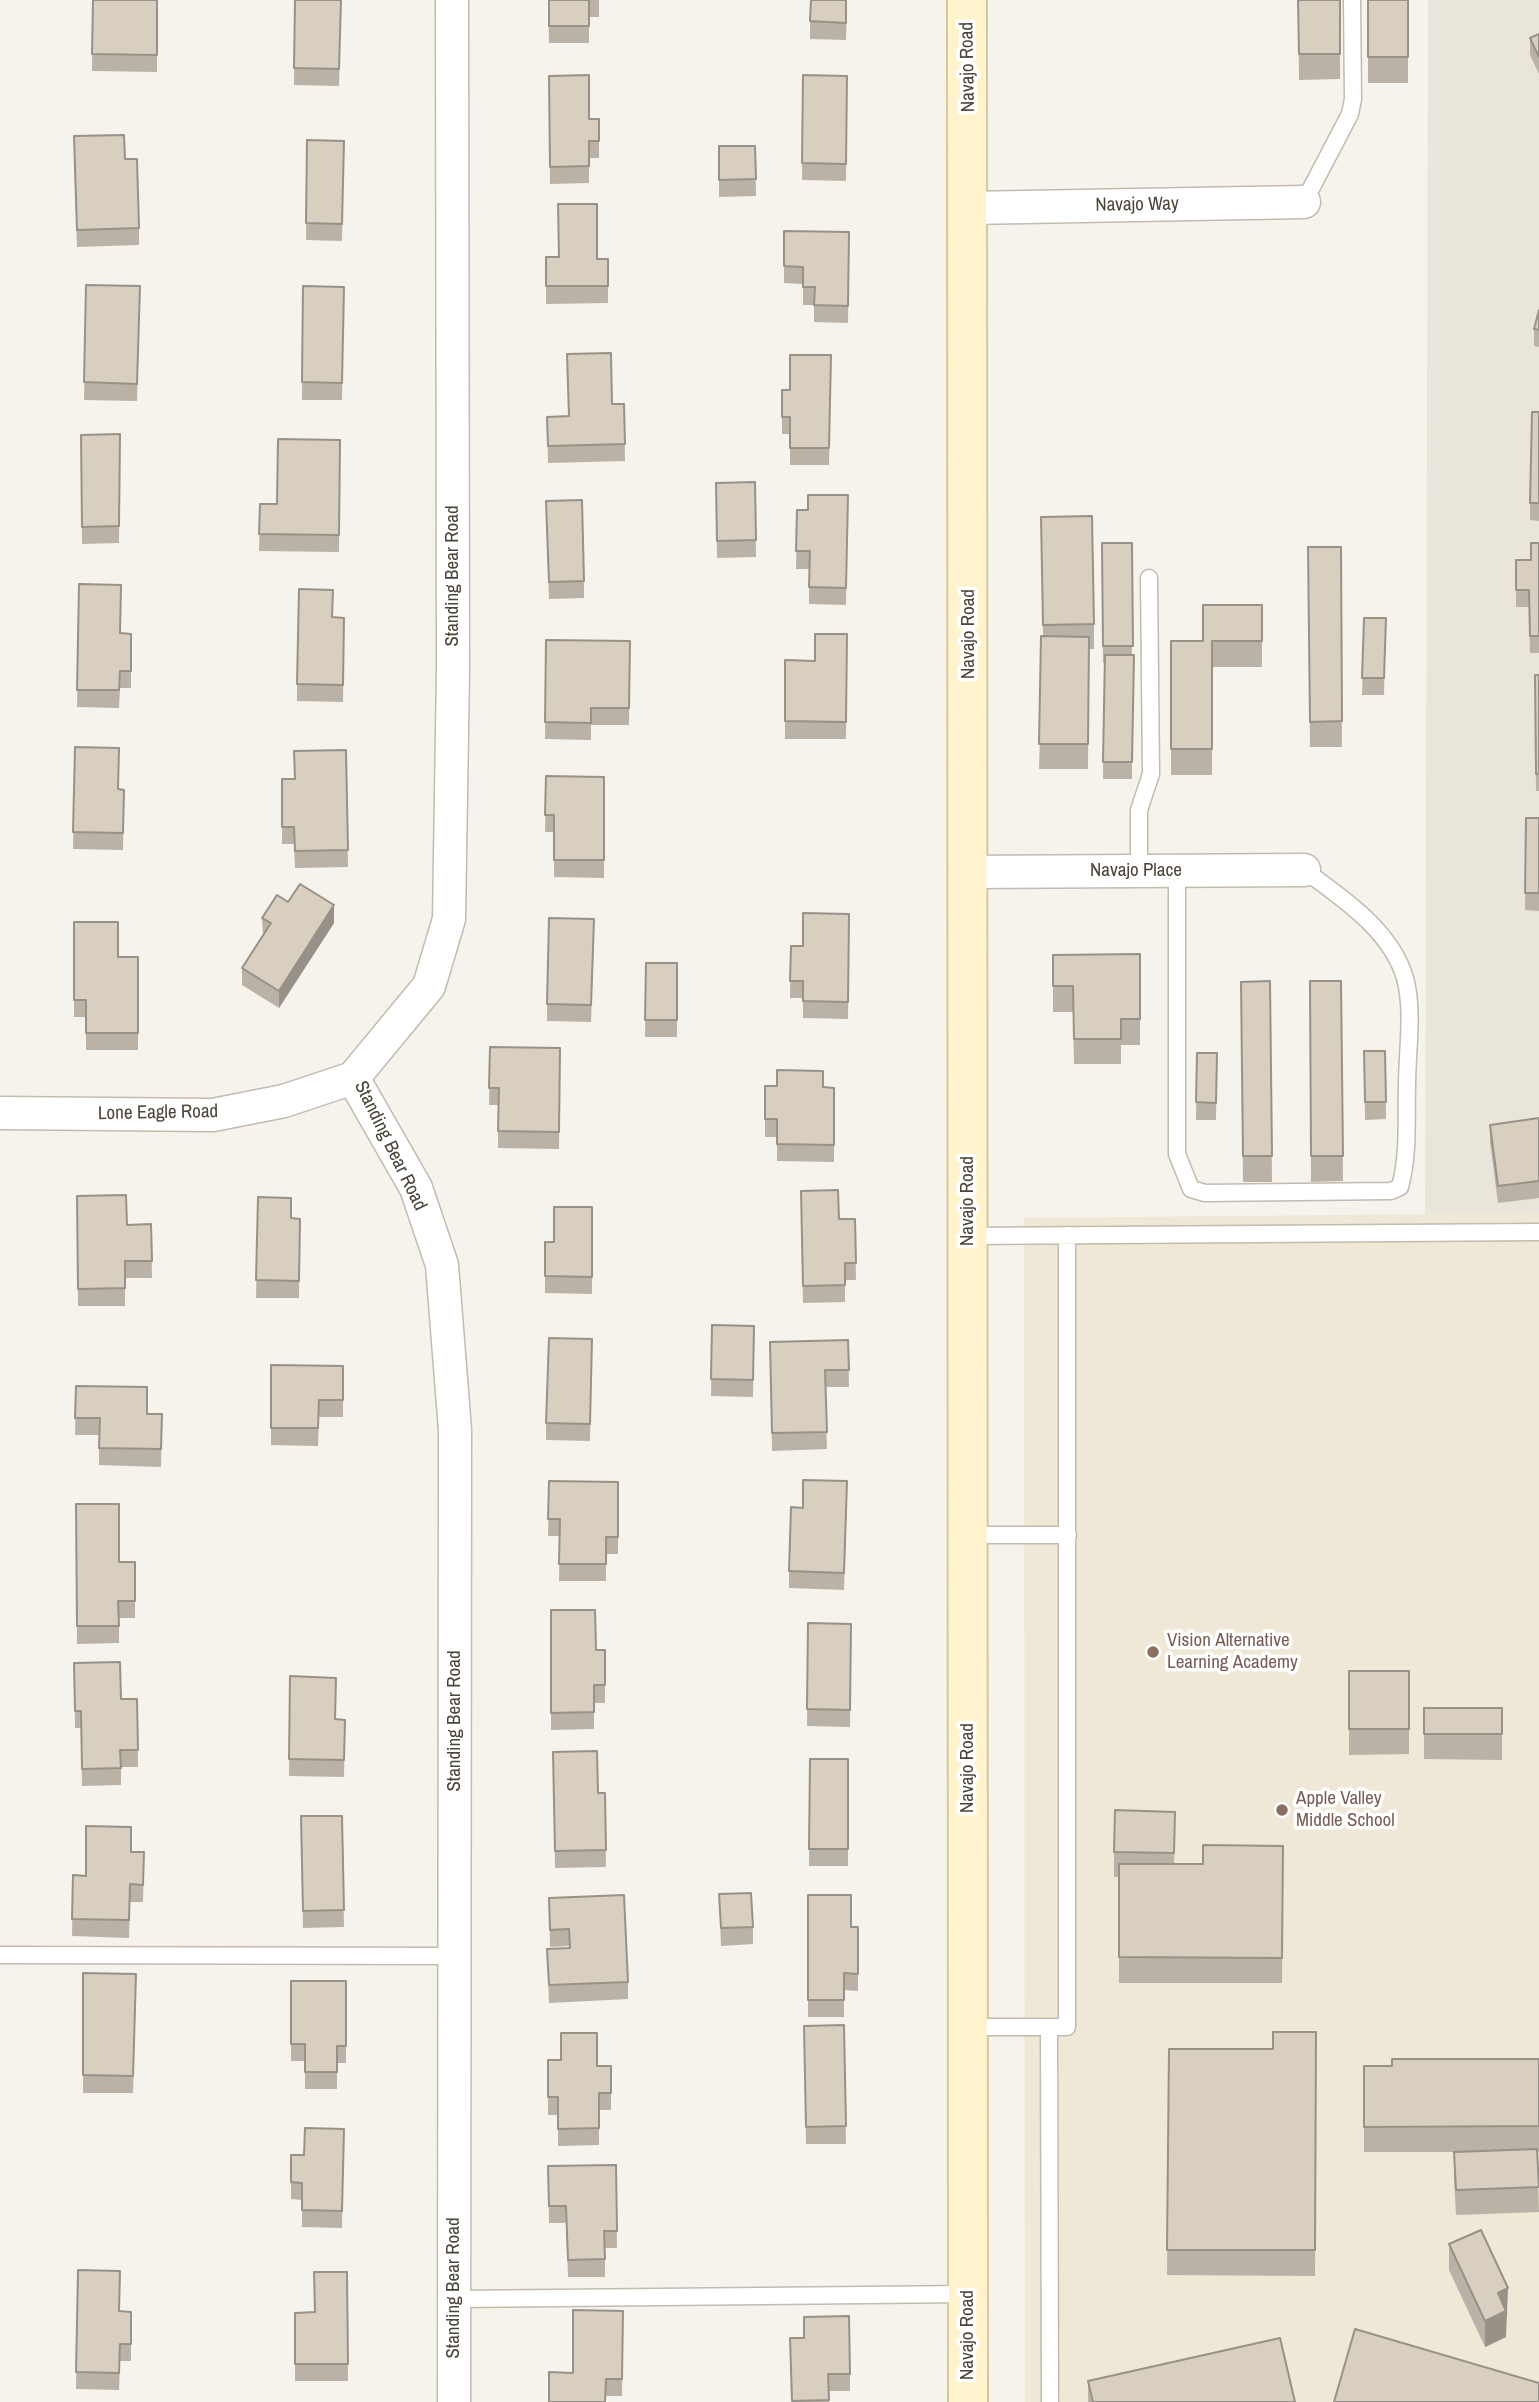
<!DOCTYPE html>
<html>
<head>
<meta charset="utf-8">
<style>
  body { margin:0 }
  canvas { display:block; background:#f6f3ec }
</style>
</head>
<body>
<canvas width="1539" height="2402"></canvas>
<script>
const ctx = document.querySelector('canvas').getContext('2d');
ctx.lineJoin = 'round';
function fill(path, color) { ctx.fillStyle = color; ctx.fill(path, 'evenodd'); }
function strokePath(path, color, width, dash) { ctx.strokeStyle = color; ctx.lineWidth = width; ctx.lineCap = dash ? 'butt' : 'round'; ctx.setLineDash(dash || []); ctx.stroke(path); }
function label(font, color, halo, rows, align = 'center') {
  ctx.font = font + ' "Archivo Narrow",sans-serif'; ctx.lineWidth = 7; ctx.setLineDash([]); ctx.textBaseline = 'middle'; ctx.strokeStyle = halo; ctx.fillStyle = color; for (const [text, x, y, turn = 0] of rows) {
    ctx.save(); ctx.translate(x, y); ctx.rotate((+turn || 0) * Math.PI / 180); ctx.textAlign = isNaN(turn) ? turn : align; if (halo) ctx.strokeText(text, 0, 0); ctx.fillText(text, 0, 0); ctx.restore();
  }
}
fill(new Path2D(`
  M 1428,0 L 1539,0 L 1539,1213 L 1425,1216 Z`), '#eae5da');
fill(new Path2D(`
  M 1539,1213 L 1539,2402 L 1025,2402 L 1024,1218 Z`), '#efe8d6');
const lane = new Path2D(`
  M 1304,202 L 1350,114 L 1353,99 L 1352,0
  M 1139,871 L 1139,810 L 1151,774 L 1149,578
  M 1177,871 L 1177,1154 L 1191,1189 L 1205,1193 L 1391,1191 L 1400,1187 C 1409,1154 1406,1119 1407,1085 C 1407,1051 1414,1011 1405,978 C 1391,930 1342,898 1304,870
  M 968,1236 L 1539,1232
  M 968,1535 L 1068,1535
  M 0,1955 L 455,1956
  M 968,2027 L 1067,2027 L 1067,1235
  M 1049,2027 L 1050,2402
  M 454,2299 L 968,2294`);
const street = new Path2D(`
  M 969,208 L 1304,202
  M 968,872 L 1304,870
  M 353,1078 L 416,1188 L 442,1265 L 455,1430 L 454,2402
  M 353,1078 L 429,986 L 449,919 L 453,669 L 452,0
  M 0,1113 L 213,1115 L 284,1101 L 353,1078`);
const secondary = new Path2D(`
  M 967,0 L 968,2402`);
strokePath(lane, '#c2bbae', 19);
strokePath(street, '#c2bbae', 35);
strokePath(secondary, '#d6c79b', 42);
strokePath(lane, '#fff', 16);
strokePath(street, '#fff', 32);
strokePath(secondary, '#fff3cd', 38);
fill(new Path2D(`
  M 93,0 L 157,0 L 157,72 L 92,71 Z
  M 295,0 L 341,0 L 339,86 L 294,85 Z
  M 548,0 L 599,0 L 599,17 L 589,17 L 589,43 L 549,43 Z
  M 847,0 L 846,40 L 810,39 L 810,21 Z
  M 1298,0 L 1340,0 L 1340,79 L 1299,80 Z
  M 1368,0 L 1408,0 L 1408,83 L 1368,83 Z
  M 1539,34 L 1539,74 L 1530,55 L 1530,38 Z
  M 803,75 L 847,76 L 846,181 L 802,180 Z
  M 549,76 L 589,119 L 599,141 L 599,158 L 589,158 L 589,183 L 550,184 Z
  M 307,140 L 344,141 L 342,241 L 306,240 Z
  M 719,146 L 755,146 L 756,196 L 719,197 Z
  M 74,153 L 139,228 L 139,245 L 77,247 Z
  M 784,231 L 849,232 L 848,323 L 814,322 L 814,305 L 803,305 L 803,284 L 784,283 Z
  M 546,257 L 608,259 L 608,303 L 546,304 Z
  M 86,285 L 140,286 L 137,401 L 84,400 Z
  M 303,286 L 344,287 L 342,400 L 302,400 Z
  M 1539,310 L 1539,347 L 1534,346 L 1534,329 Z
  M 831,355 L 829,465 L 790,465 L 790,434 L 782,434 L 782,417 L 790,390 Z
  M 612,404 L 624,404 L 625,461 L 548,463 L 547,417 L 568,416 Z
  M 1539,412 L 1539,521 L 1530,520 L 1530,503 Z
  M 120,434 L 119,543 L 82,544 L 81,435 Z
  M 340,440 L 339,552 L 259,551 L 260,504 L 277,504 Z
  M 755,482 L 756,557 L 717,558 L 716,483 Z
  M 848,495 L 846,605 L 809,604 L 809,569 L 796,569 L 797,510 L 808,510 Z
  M 546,518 L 584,581 L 584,598 L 549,599 Z
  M 1041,542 L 1094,624 L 1094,649 L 1089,649 L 1088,769 L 1039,769 L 1043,636 Z
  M 1102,543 L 1132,543 L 1132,779 L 1103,779 L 1104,663 L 1103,663 Z
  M 1539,543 L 1539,653 L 1530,653 L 1529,607 L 1516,607 L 1516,560 L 1531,560 Z
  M 1308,547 L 1341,547 L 1342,747 L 1310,747 Z
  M 79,584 L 120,633 L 131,634 L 131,688 L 120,688 L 119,708 L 77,707 Z
  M 1262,605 L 1262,667 L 1212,667 L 1212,775 L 1171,775 L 1171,641 L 1203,641 Z
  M 333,617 L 344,618 L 343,702 L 297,701 L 297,684 Z
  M 1364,618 L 1386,618 L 1384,695 L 1362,695 Z
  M 847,634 L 846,739 L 785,739 L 785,660 L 815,661 Z
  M 546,640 L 630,641 L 629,725 L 591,725 L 591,740 L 545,739 Z
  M 1535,675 L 1539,675 L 1539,791 L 1536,791 Z
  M 75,747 L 118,789 L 124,790 L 123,850 L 73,849 Z
  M 346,750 L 348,867 L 295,868 L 294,844 L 282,844 L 282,779 L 294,779 Z
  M 546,776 L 604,777 L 604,878 L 554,877 L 554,832 L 545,832 Z
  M 1526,818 L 1539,818 L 1539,911 L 1525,910 Z
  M 288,902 L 334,923 L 279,1008 L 242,985 L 242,968 L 263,935 L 262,918 Z
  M 849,914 L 848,1019 L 803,1018 L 803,998 L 790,998 L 791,946 L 803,946 Z
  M 74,922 L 118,957 L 138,957 L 138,1050 L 86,1050 L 86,1017 L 74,1017 Z
  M 594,936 L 591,1022 L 547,1021 L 547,1004 Z
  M 1140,954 L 1140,1045 L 1121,1045 L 1121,1064 L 1074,1064 L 1073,1012 L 1053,1012 L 1053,955 Z
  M 646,963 L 677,963 L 677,1037 L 645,1037 Z
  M 1270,981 L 1272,1182 L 1243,1182 L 1241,982 Z
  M 1310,981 L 1341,981 L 1343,1181 L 1311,1182 Z
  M 490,1047 L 560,1048 L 559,1149 L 498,1148 L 498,1105 L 489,1105 Z
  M 1364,1051 L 1385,1051 L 1386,1119 L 1365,1120 Z
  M 1197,1053 L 1217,1053 L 1216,1120 L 1196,1120 Z
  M 765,1086 L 834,1088 L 834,1162 L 777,1161 L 777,1137 L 765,1137 Z
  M 1539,1118 L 1539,1198 L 1498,1203 L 1490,1142 L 1490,1125 Z
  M 77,1196 L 127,1225 L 151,1224 L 152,1278 L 125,1278 L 125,1306 L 78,1306 Z
  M 258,1197 L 291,1218 L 300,1219 L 299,1298 L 256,1298 Z
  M 592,1207 L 592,1294 L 545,1293 L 545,1242 L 554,1242 Z
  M 801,1208 L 839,1219 L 855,1219 L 856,1280 L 845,1280 L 845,1302 L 803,1303 Z
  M 712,1325 L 754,1326 L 753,1397 L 711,1396 Z
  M 592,1339 L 590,1441 L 546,1440 L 546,1423 Z
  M 848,1340 L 849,1387 L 825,1387 L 827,1449 L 772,1451 L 770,1342 Z
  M 271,1365 L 343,1366 L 343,1417 L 319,1417 L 318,1446 L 271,1445 Z
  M 76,1386 L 147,1414 L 162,1414 L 161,1467 L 99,1465 L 99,1435 L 75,1435 Z
  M 549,1481 L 618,1482 L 618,1554 L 606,1554 L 606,1581 L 559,1581 L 560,1536 L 548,1536 Z
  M 847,1498 L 844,1590 L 789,1588 L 789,1571 L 803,1508 Z
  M 76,1504 L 119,1562 L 135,1562 L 135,1618 L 119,1618 L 119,1643 L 77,1644 Z
  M 551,1610 L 596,1650 L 605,1650 L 605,1703 L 594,1703 L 594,1729 L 551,1730 Z
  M 808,1623 L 851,1624 L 850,1727 L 807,1726 Z
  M 74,1663 L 121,1699 L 137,1699 L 138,1767 L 121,1767 L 121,1785 L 82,1786 L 81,1728 L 75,1728 Z
  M 1349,1671 L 1409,1671 L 1409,1754 L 1349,1755 Z
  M 290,1676 L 335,1719 L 345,1720 L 344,1777 L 289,1776 Z
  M 1424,1708 L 1502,1708 L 1502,1760 L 1424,1759 Z
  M 553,1752 L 598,1793 L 605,1793 L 606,1867 L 555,1868 Z
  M 810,1759 L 848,1759 L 848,1866 L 809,1866 Z
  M 301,1816 L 342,1816 L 344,1927 L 303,1928 Z
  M 1175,1837 L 1174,1864 L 1203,1864 L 1283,1846 L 1282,1983 L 1119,1983 L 1119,1877 L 1114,1877 L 1114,1852 Z
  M 131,1852 L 144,1869 L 143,1902 L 130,1902 L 129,1938 L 72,1936 L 73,1875 L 86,1876 Z
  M 719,1894 L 753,1927 L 753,1944 L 721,1946 Z
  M 808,1895 L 851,1927 L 858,1927 L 858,1991 L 844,1990 L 844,2017 L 808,2017 Z
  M 549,1898 L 628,1982 L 628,1999 L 549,2003 L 547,1949 L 569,1949 L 569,1946 L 550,1947 Z
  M 83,1973 L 136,1991 L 133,2093 L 83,2093 Z
  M 291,1981 L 346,1981 L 346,2063 L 337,2063 L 337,2089 L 305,2089 L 305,2061 L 291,2061 Z
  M 844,2025 L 846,2144 L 806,2144 L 804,2026 Z
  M 1316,2032 L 1315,2276 L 1167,2275 L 1169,2049 L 1273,2049 Z
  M 1539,2059 L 1539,2152 L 1537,2152 L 1539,2212 L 1456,2215 L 1454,2177 L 1455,2152 L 1364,2152 L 1364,2066 L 1392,2066 Z
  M 548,2060 L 597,2066 L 611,2066 L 611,2110 L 599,2110 L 599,2145 L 558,2146 L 558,2115 L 548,2115 Z
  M 344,2129 L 342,2228 L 302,2227 L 302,2200 L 291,2199 L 291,2155 L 304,2155 Z
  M 616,2165 L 617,2248 L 605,2248 L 605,2277 L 568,2277 L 566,2223 L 549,2223 L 548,2166 Z
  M 1449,2244 L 1508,2314 L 1506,2314 L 1506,2337 L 1485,2347 L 1449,2270 Z
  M 78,2270 L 120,2311 L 131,2312 L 131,2361 L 120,2361 L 119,2390 L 76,2389 Z
  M 347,2272 L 348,2381 L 295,2381 L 295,2313 L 315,2312 Z
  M 623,2311 L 622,2396 L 606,2396 L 573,2373 Z
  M 804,2317 L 850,2374 L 850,2391 L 828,2391 L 829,2402 L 792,2402 L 790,2338 L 804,2338 Z
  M 1088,2381 L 1295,2402 L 1088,2402 Z`), '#bab2a6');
fill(new Path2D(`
  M 334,905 L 334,923 L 279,1008 L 279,991 Z
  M 1508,2288 L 1506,2337 L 1485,2347 L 1485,2321 L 1498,2293 Z`), '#979187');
const building = new Path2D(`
  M 93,0 L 157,0 L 157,55 L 92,54 Z
  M 295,0 L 341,0 L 339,69 L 294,68 Z
  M 549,0 L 589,0 L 589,26 L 549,26 Z
  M 811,0 L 846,0 L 846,23 L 810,21 Z
  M 1298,0 L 1340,0 L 1340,54 L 1299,54 Z
  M 1368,0 L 1408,0 L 1408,57 L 1368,57 Z
  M 1539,34 L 1539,57 L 1530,38 Z
  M 589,75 L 589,119 L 599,119 L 599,141 L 589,141 L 589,166 L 550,167 L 549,76 Z
  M 803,75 L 847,76 L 846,164 L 802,163 Z
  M 124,135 L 125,159 L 137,159 L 139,228 L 77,230 L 74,136 Z
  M 307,140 L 344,141 L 342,224 L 306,223 Z
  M 719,146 L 755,146 L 756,179 L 719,180 Z
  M 558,204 L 597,204 L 597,259 L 608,259 L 608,286 L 546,286 L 546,257 L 559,257 Z
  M 784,231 L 849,232 L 848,306 L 814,305 L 815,287 L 803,287 L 803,267 L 784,266 Z
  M 86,285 L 140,286 L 137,384 L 84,382 Z
  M 303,286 L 344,287 L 342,383 L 302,382 Z
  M 1539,310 L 1539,330 L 1534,329 Z
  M 611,353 L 612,404 L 624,404 L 625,444 L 548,446 L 547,417 L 569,416 L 567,354 Z
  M 790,355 L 831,355 L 829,448 L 790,448 L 790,417 L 782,417 L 782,390 L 790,390 Z
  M 1532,412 L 1539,412 L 1539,503 L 1530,503 Z
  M 120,434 L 119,526 L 82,527 L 81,435 Z
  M 278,439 L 340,440 L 339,535 L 259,534 L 260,504 L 277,504 Z
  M 755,482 L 756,540 L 717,541 L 716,483 Z
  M 808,495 L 848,495 L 846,588 L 809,587 L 810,551 L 796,551 L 797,510 L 808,510 Z
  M 582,500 L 584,581 L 549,582 L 546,501 Z
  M 1092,516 L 1094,624 L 1043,625 L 1041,517 Z
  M 1102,543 L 1132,543 L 1133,646 L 1103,646 Z
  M 1531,543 L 1539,543 L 1539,636 L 1530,636 L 1529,590 L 1516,590 L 1516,560 L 1531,560 Z
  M 1308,547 L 1341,547 L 1342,721 L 1310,722 Z
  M 79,584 L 121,585 L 120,633 L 131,634 L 131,671 L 120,671 L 119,690 L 77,690 Z
  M 299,589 L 333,590 L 332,617 L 344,618 L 343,685 L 297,684 Z
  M 1203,605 L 1262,605 L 1262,641 L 1212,641 L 1212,749 L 1171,749 L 1171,641 L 1203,641 Z
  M 1364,618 L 1386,618 L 1384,678 L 1362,678 Z
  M 815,634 L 847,634 L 846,722 L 785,721 L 785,660 L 815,661 Z
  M 1041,636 L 1089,637 L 1088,744 L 1039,744 Z
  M 546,640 L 630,641 L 629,708 L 591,708 L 591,723 L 545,722 Z
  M 1105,655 L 1134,655 L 1132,762 L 1103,762 Z
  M 1535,675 L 1539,675 L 1539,774 L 1536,774 Z
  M 75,747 L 119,748 L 118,789 L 124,790 L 123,833 L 73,832 Z
  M 346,750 L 348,850 L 295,851 L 294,827 L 282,827 L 282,779 L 295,779 L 294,751 Z
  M 546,776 L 604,777 L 604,860 L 554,860 L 554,815 L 545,815 Z
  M 1526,818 L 1539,818 L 1539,893 L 1525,893 Z
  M 300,884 L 334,905 L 279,991 L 242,968 L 271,923 L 262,918 L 277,895 L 288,902 Z
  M 803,913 L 849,914 L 848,1002 L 803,1001 L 803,981 L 790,981 L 791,946 L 803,946 Z
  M 549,918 L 594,919 L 591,1005 L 547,1004 Z
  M 74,922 L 118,922 L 118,957 L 138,957 L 138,1033 L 86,1033 L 86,1000 L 74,1000 Z
  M 1140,954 L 1140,1019 L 1121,1019 L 1121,1039 L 1074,1039 L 1073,986 L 1053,986 L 1053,955 Z
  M 646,963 L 677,963 L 677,1020 L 645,1020 Z
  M 1270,981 L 1272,1156 L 1243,1156 L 1241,982 Z
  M 1310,981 L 1341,981 L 1343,1156 L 1311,1156 Z
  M 490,1047 L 560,1048 L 559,1132 L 498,1131 L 499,1088 L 489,1088 Z
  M 1364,1051 L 1385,1051 L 1386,1102 L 1365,1102 Z
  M 1197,1053 L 1217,1053 L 1216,1103 L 1196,1102 Z
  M 777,1070 L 823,1071 L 823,1087 L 834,1088 L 834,1145 L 777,1144 L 777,1119 L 765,1119 L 765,1086 L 777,1086 Z
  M 1539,1118 L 1539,1181 L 1498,1186 L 1490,1125 Z
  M 838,1190 L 839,1219 L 855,1219 L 856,1263 L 845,1263 L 845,1285 L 803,1286 L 801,1191 Z
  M 126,1195 L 127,1225 L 151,1224 L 152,1261 L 125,1261 L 125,1288 L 78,1289 L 77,1196 Z
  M 258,1197 L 291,1198 L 291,1218 L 300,1219 L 299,1281 L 256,1280 Z
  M 554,1207 L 592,1207 L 592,1277 L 545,1276 L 545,1242 L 554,1242 Z
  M 712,1325 L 754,1326 L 753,1380 L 711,1379 Z
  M 549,1338 L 592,1339 L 590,1424 L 546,1423 Z
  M 848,1340 L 849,1370 L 825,1370 L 827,1432 L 772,1433 L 770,1342 Z
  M 271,1365 L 343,1366 L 343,1400 L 319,1400 L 318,1428 L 271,1428 Z
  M 76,1386 L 147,1387 L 147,1414 L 162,1414 L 161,1449 L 99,1448 L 100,1418 L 75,1418 Z
  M 803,1480 L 847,1481 L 844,1573 L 789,1571 L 791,1507 L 803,1508 Z
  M 549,1481 L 618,1482 L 618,1537 L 606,1537 L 606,1564 L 559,1564 L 560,1519 L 548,1519 Z
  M 76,1504 L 119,1504 L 119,1562 L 135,1562 L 135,1601 L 118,1601 L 119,1626 L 77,1626 Z
  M 551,1610 L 595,1610 L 596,1650 L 605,1650 L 605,1685 L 594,1685 L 594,1712 L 551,1713 Z
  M 808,1623 L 851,1624 L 850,1710 L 807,1709 Z
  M 120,1662 L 121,1699 L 137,1699 L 138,1750 L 120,1750 L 121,1768 L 82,1769 L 81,1711 L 75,1711 L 74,1663 Z
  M 1349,1671 L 1409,1671 L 1409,1729 L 1349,1729 Z
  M 290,1676 L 336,1678 L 335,1719 L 345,1720 L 344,1760 L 289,1759 Z
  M 1424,1708 L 1502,1708 L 1502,1734 L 1424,1734 Z
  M 597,1751 L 598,1793 L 605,1793 L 606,1850 L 555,1851 L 553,1752 Z
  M 810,1759 L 848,1759 L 848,1849 L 809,1849 Z
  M 1115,1810 L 1175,1812 L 1174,1853 L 1114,1852 Z
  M 301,1816 L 342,1816 L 344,1910 L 303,1911 Z
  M 86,1826 L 131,1827 L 131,1852 L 144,1852 L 143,1885 L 130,1884 L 129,1920 L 72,1919 L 73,1875 L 86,1876 Z
  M 1203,1845 L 1283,1846 L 1282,1958 L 1119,1957 L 1119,1864 L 1203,1864 Z
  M 751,1893 L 753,1927 L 721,1928 L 719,1894 Z
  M 624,1895 L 628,1982 L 549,1985 L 547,1949 L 570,1948 L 569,1929 L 550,1930 L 549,1898 Z
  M 808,1895 L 851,1895 L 851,1927 L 858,1927 L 858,1974 L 844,1973 L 844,2000 L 808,2000 Z
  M 83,1973 L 136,1974 L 133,2076 L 83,2075 Z
  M 291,1981 L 346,1981 L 346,2046 L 337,2046 L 337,2072 L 305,2072 L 305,2044 L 291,2044 Z
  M 844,2025 L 846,2126 L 806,2127 L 804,2026 Z
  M 1273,2032 L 1316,2032 L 1315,2250 L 1167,2250 L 1169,2049 L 1273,2049 Z
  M 561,2033 L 597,2033 L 597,2066 L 611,2066 L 611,2093 L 599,2093 L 599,2128 L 558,2129 L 558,2097 L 548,2097 L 548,2060 L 561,2060 Z
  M 1392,2059 L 1539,2059 L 1539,2126 L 1364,2127 L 1364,2066 L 1392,2066 Z
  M 305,2128 L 344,2129 L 342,2211 L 302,2210 L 302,2183 L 291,2182 L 291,2155 L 304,2155 Z
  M 1537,2149 L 1539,2187 L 1456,2190 L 1454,2152 Z
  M 616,2165 L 617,2231 L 604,2231 L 605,2259 L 568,2260 L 566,2206 L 549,2206 L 548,2166 Z
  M 1481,2230 L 1508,2288 L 1498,2293 L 1506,2311 L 1485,2321 L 1449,2244 Z
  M 78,2270 L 120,2271 L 119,2311 L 131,2312 L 131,2344 L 120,2344 L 119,2373 L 76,2372 Z
  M 314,2272 L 347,2272 L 348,2364 L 295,2364 L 295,2313 L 315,2312 Z
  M 573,2310 L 623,2311 L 622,2379 L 606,2379 L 605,2402 L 549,2402 L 549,2372 L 573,2373 Z
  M 849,2316 L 850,2374 L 828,2374 L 829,2400 L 792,2401 L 790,2338 L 804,2338 L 804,2317 Z
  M 1355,2329 L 1539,2383 L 1539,2402 L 1334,2402 Z
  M 1280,2338 L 1295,2402 L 1093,2402 L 1088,2381 Z`);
fill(building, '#d8cfc1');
strokePath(building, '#979187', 2);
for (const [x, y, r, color] of [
  [1153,1652,7,"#8d6e63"],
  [1282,1810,7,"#8d6e63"]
]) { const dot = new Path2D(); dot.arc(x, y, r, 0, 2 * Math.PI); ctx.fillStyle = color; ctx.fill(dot); strokePath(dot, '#fff', 2.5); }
label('19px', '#4b4439', '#fff', [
  ["Navajo Road",968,67,-91],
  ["Navajo Way",1137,205,-1],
  ["Standing Bear Road",453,576,-90],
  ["Navajo Road",969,634,-90],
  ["Navajo Place",1136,871],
  ["Lone Eagle Road",158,1113,-1],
  ["Standing Bear Road",390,1146,64],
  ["Navajo Road",968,1201,-90],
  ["Standing Bear Road",455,1721,-90],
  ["Navajo Road",968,1768,-90],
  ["Standing Bear Road",454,2288,-90],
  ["Navajo Road",968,2335,-90]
]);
label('19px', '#785e54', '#fff', [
  ["Vision Alternative",1167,1641],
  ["Learning Academy",1167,1663],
  ["Apple Valley",1296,1799],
  ["Middle School",1296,1821]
], 'left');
</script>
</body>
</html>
